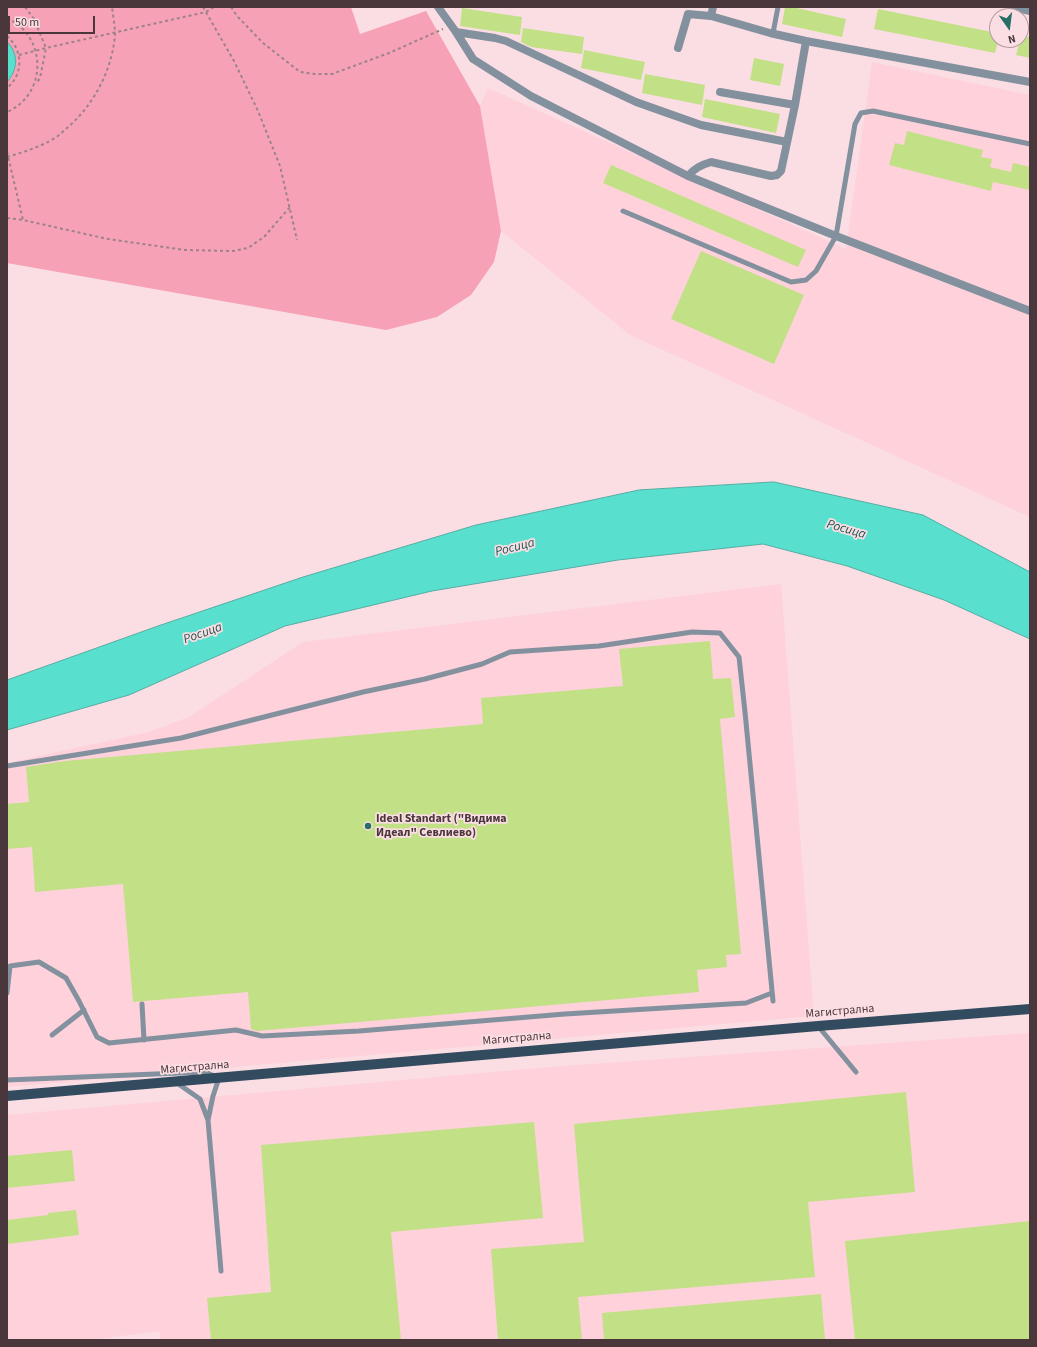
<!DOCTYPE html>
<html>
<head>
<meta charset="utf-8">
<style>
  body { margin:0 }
  #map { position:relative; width:1037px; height:1347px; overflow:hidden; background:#fbdee4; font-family:"Source Sans 3",sans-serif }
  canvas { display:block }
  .frame { position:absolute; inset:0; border:8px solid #4a373b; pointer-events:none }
  .north { position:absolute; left:989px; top:8px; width:40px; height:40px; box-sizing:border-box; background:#fbdee4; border:1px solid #b49ba0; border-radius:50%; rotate:166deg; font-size:11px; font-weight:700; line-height:16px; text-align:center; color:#4a373b }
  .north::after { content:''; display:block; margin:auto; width:14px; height:18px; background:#276e65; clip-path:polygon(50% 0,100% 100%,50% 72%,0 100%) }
  .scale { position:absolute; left:8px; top:16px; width:87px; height:18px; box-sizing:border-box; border:2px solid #4a373b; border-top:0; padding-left:5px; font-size:12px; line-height:14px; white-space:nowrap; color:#4a373b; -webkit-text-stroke:3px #fbdee4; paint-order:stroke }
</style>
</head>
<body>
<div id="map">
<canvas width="1037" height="1347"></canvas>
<div class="frame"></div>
<div class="north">N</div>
<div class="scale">50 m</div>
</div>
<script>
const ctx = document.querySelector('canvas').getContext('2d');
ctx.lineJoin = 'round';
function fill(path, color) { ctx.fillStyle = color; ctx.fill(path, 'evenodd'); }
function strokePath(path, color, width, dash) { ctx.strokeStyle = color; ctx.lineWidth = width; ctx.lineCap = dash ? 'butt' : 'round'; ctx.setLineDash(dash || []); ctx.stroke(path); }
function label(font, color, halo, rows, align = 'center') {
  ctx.font = font + ' "Source Sans 3",sans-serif'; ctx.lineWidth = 3.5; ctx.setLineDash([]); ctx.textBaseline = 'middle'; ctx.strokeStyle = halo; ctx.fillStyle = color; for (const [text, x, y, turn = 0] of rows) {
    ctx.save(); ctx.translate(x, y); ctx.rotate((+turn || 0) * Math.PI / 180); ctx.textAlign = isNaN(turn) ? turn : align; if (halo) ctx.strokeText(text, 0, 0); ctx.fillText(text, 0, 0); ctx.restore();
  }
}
fill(new Path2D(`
  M 872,62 L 1030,95 L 1030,517 L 630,335 L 501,231 L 480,106 L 488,88 L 846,249 Z
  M 781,584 L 814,1016 L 7,1087 L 7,763 L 149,732 L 189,717 L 303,642 Z
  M 1030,1033 L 1030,1340 L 161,1340 L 159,1331 L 92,1340 L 7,1340 L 7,1115 L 549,1067 Z`), '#fed1db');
fill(new Path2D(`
  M 7,7 L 351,7 L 360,34 L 426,11 L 480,106 L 501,231 L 494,262 L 471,295 L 437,317 L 386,330 L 7,263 Z`), '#f7a1b6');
const water = new Path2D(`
  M 7,42 C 19,53 18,70 7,82 Z
  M 774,482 L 923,515 L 1030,572 L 1030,639 L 944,600 L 847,566 L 763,544 L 618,560 L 432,591 L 285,626 L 129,695 L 7,730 L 7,680 L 158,626 L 303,577 L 476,525 L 639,490 Z`);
fill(water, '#59dfce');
strokePath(water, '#54ada2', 1);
fill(new Path2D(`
  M 785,7 L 792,7 L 846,19 L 842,37 L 782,24 Z
  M 462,8 L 522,17 L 520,35 L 460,26 Z
  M 878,9 L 997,33 L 997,45 L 995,53 L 874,29 Z
  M 523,28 L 584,37 L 582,54 L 531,47 L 521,42 Z
  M 1021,35 L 1030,37 L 1030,58 L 1016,55 L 1020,40 L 1021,40 Z
  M 584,50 L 645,62 L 641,80 L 581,68 Z
  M 754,58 L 784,64 L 780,86 L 750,80 Z
  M 645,74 L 705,85 L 702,105 L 642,93 Z
  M 705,99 L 780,114 L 776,133 L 702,117 Z
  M 907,131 L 983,150 L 981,157 L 992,159 L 990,167 L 1011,172 L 1013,163 L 1030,167 L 1030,190 L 993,182 L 991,191 L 889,165 L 895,143 L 904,145 Z
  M 611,165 L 806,250 L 798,267 L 603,183 Z
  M 701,251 L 804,295 L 774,364 L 671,319 Z
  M 710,641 L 713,679 L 731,678 L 735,717 L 720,719 L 741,954 L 726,955 L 727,967 L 697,970 L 699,992 L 257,1031 L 251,1029 L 248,992 L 133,1002 L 123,884 L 35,892 L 32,847 L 7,849 L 7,804 L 29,802 L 26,767 L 65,761 L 483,724 L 481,698 L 623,686 L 619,649 Z
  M 906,1092 L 915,1192 L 808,1202 L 815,1277 L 578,1297 L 582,1340 L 498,1340 L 491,1249 L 584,1242 L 574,1124 Z
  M 534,1122 L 543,1218 L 391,1232 L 401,1340 L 211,1340 L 207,1298 L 271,1292 L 261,1145 Z
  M 72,1150 L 75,1181 L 7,1188 L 7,1156 Z
  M 76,1210 L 79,1235 L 7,1244 L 7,1220 L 48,1215 L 48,1213 Z
  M 1030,1221 L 1030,1340 L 855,1340 L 845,1241 Z
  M 821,1294 L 825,1340 L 604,1340 L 602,1313 Z`), '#c2e086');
strokePath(new Path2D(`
  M 25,7 L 34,19 L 46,48 L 40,78 L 36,84
  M 203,7 L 234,61 L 258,111 L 280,166 L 297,240
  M 231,7 L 237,16 L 263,43 L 300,72 L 315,74 L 332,74 L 389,53 L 443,29
  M 7,18 C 47,36 48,94 7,112
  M 7,36 C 23,50 24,74 7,88
  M 19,55 L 46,48 L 206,12 L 214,7
  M 7,152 L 23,220
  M 7,157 C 24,152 40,147 55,138 C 60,135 63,131 67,128 C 94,105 112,70 115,35 C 115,26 113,16 112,7
  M 7,218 L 23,220 L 108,239 L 185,250 L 233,251 L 248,248 L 264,237 L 290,207`), '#9b8388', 2, [3, 3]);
strokePath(new Path2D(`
  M 773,33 L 778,7
  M 623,211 L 791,282 L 806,280 L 816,271 L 836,236 L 855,124 L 861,113 L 873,111 L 1030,144
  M 7,766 L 181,738 L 363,692 L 425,679 L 482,664 L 510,652 L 599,646 L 692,632 L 720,633 L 739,657 L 745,712 L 773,1001
  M 7,993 L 10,966 L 39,962 L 66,978 L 79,1001 L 97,1037 L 109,1043 L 236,1030 L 262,1036 L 359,1031 L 565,1014 L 746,1003 L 772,993
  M 142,1004 L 144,1040
  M 818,1026 L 856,1072
  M 52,1035 L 84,1010
  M 7,1080 L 205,1072 L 219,1078 L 213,1096 L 208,1120
  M 177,1083 L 200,1099 L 208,1120 L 221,1271`), '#82919d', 5);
strokePath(new Path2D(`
  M 438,7 L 456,32 L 473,59 L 531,96 L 688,176 L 836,236 L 1030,311
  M 1013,7 L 1030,11
  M 711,16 L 713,7
  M 456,32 L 495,38 L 506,41 L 636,102 L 701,125 L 787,142
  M 678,48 L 688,14 L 711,16 L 770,33 L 806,41 L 1030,82
  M 720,92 L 795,105
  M 688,176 C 695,168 701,165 711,162 L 771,176 L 777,175 L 781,171 L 795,105 L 806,41`), '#82919d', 8);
strokePath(new Path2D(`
  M 7,1096 L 818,1026 L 1030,1009`), '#324b5f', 10);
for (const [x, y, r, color] of [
  [368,826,4,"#276e65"]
]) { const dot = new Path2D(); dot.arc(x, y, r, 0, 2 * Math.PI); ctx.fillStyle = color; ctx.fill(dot); strokePath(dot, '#fbdee4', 1.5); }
label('bold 12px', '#4a373b', '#fbdee4', [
  ["Ideal Standart (\"Видима",376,819],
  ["Идеал\" Севлиево)",376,833]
], 'left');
label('12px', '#4a373b', '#fbdee4', [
  ["Магистрална",840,1012,-5],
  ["Магистрална",517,1039,-5],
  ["Магистрална",195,1068,-5]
]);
label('italic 13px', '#1b544d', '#fbdee4', [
  ["Росица",846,530,16],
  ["Росица",515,548,-14],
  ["Росица",203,634,-20]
]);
</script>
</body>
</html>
